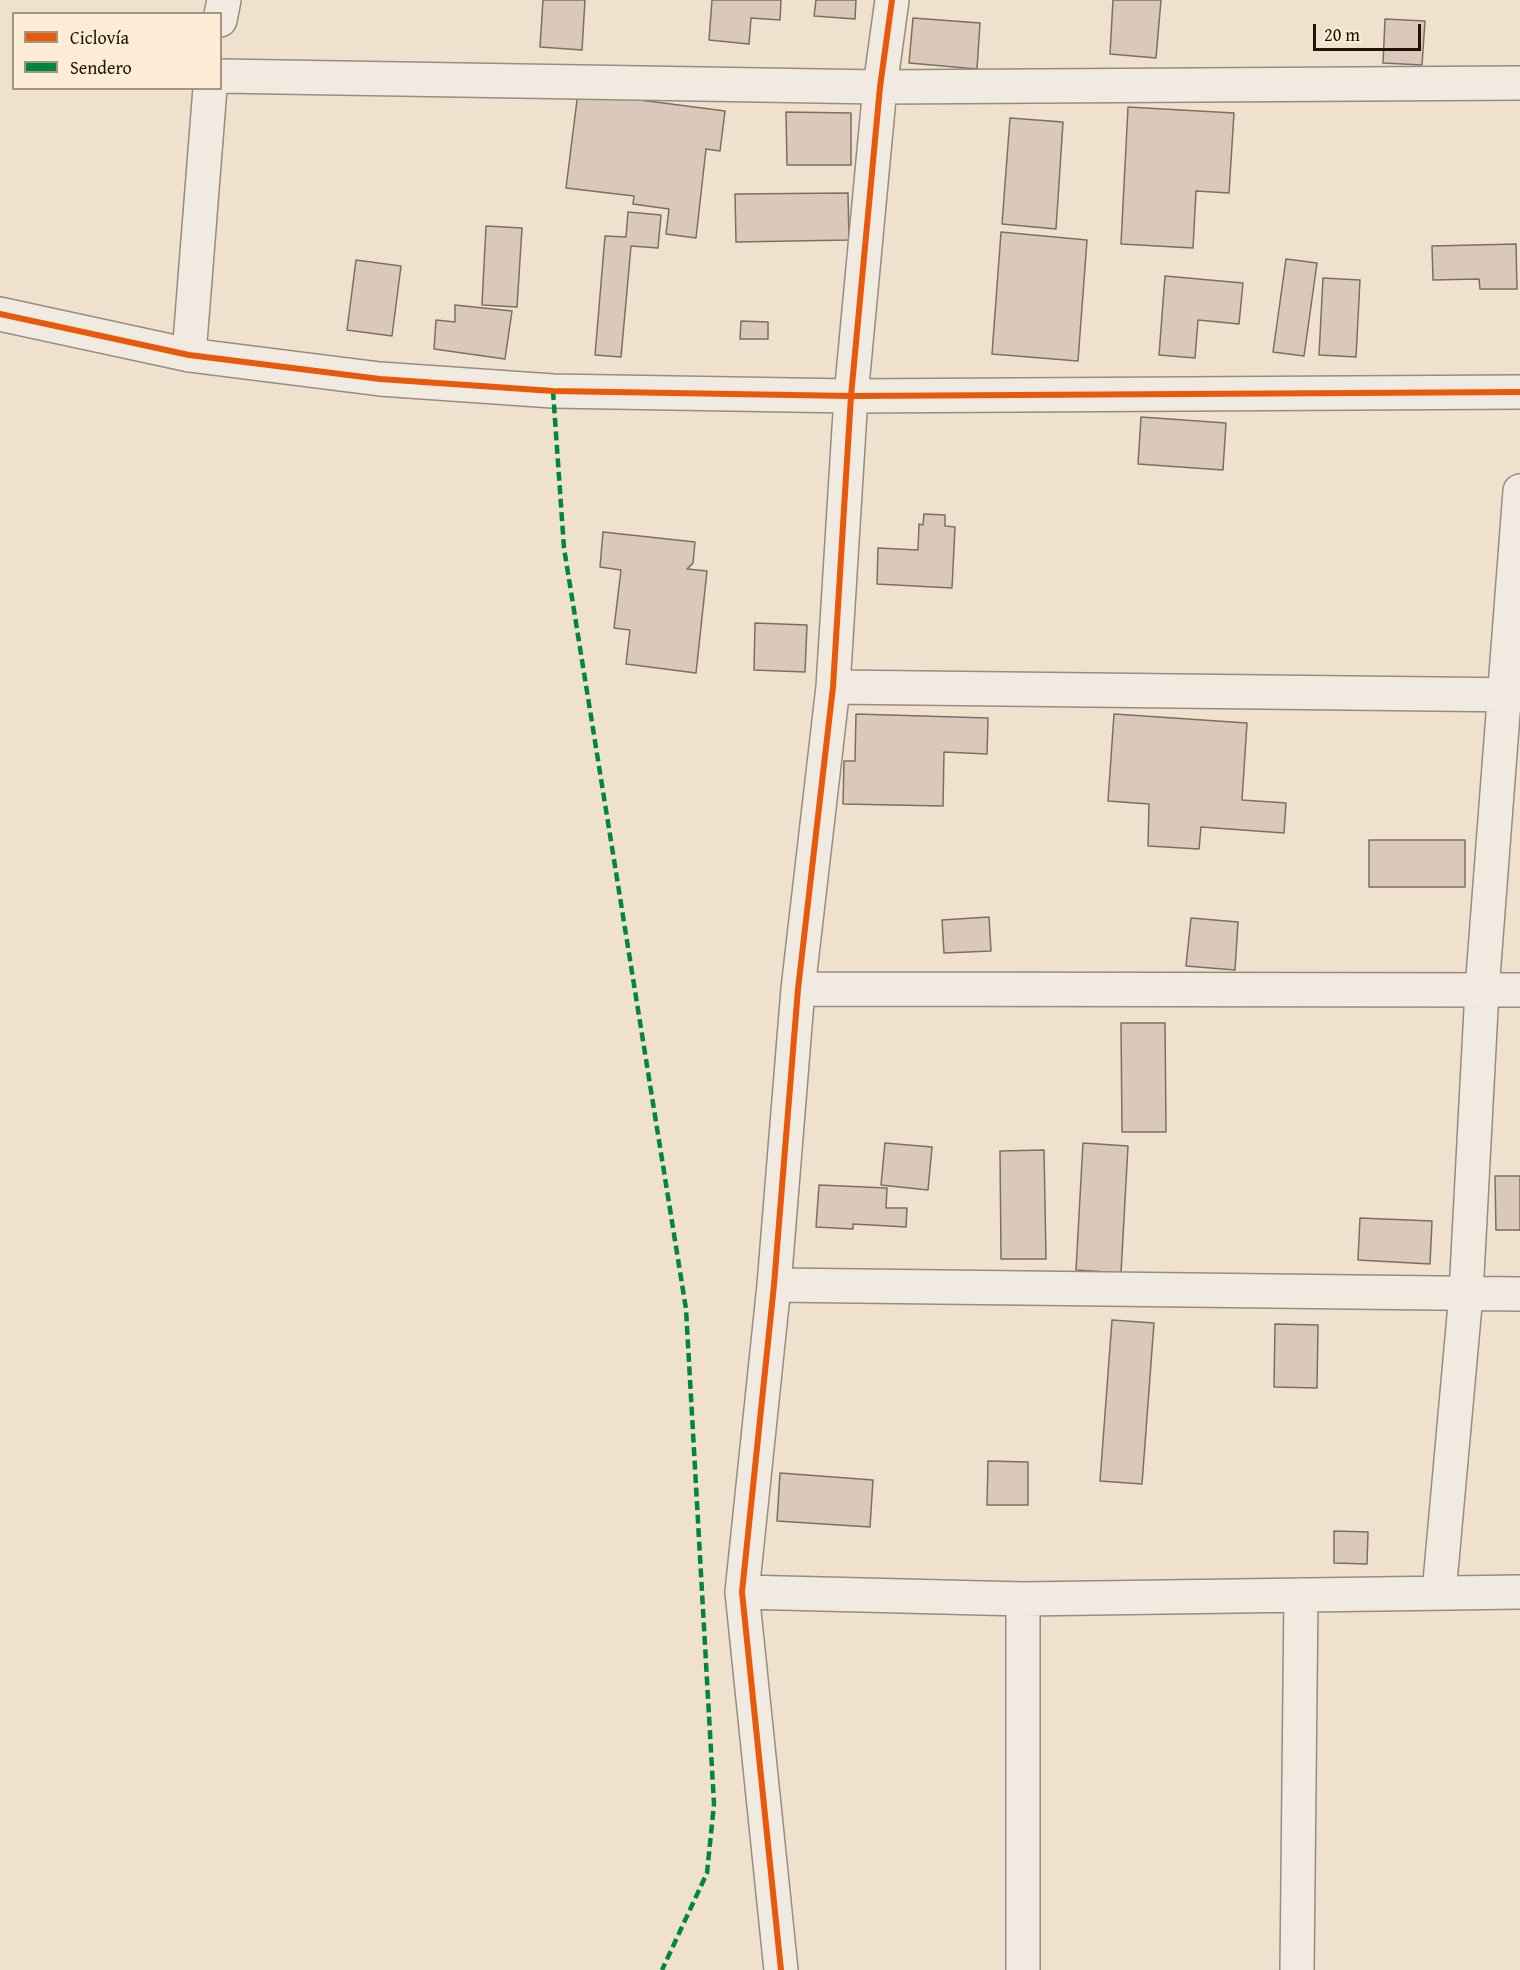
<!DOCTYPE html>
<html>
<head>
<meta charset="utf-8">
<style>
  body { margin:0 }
  #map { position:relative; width:1520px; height:1970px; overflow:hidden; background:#efe1cd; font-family:"Gentium Book Plus",serif }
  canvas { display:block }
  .legend { position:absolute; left:12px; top:12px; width:210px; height:78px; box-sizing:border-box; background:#fdedd6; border:2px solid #a59683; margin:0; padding:8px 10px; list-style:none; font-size:18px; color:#211407 }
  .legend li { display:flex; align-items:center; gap:12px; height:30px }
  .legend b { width:30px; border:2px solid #a59683 }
  .scale { position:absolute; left:1313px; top:24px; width:108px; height:27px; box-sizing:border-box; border:3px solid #211407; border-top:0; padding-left:8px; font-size:18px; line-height:21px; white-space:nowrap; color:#211407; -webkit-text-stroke:4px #fdedd6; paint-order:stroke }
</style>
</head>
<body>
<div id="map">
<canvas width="1520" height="1970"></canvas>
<ul class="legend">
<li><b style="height:8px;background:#e8590c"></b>Ciclovía</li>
<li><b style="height:8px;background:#00873e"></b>Sendero</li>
</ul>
<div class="scale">20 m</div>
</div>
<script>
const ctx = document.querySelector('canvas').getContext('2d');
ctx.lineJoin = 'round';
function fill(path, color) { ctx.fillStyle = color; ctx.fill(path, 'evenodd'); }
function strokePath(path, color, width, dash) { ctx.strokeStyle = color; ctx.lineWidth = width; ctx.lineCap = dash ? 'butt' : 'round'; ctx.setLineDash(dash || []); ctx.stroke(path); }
const building = new Path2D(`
  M 543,0 L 585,0 L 582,50 L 540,47 Z
  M 712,0 L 781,0 L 780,20 L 751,18 L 749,44 L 709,40 Z
  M 816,0 L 856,0 L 855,19 L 814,16 Z
  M 1113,0 L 1161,0 L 1156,58 L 1110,54 Z
  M 913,18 L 980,23 L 977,69 L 909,63 Z
  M 1385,19 L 1425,21 L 1422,65 L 1383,63 Z
  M 578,92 L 725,111 L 720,151 L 706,149 L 696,238 L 666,234 L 669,209 L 633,204 L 634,196 L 566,188 Z
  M 1128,107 L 1234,113 L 1229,193 L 1196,191 L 1193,248 L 1121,244 Z
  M 786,112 L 851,113 L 851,165 L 787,165 Z
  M 1010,118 L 1063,122 L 1056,229 L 1002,224 Z
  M 848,193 L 849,240 L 736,242 L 735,194 Z
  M 628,212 L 661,215 L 658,248 L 631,246 L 621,357 L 595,355 L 605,236 L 626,237 Z
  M 486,226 L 522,228 L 517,307 L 482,305 Z
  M 1001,232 L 1087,240 L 1078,361 L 992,354 Z
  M 1516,244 L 1517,289 L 1480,289 L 1479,279 L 1433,280 L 1432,246 Z
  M 1286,259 L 1317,263 L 1304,356 L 1273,352 Z
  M 356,260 L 401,266 L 392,336 L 347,330 Z
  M 1165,276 L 1243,283 L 1239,324 L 1198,320 L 1195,358 L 1159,355 Z
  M 1323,278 L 1360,280 L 1356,357 L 1319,355 Z
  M 455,305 L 512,311 L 505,359 L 434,349 L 436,320 L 455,322 Z
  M 741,321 L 768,322 L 768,339 L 740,339 Z
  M 1141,417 L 1226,423 L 1223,470 L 1138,464 Z
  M 924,514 L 945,515 L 945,526 L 955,527 L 952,588 L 877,584 L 878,548 L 918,550 L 919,524 L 923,525 Z
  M 603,532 L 695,542 L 693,563 L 687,569 L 707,571 L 696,673 L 626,664 L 630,630 L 614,628 L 621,570 L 600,567 Z
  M 755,623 L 807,625 L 805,672 L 754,670 Z
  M 856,714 L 988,718 L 987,754 L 944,752 L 943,806 L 843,804 L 844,761 L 855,761 Z
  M 1114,714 L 1247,723 L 1242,800 L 1286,803 L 1284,833 L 1201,827 L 1199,849 L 1148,846 L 1149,804 L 1108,801 Z
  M 1369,840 L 1465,840 L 1465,887 L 1369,887 Z
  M 989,917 L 991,951 L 944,953 L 942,920 Z
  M 1191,918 L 1238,922 L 1235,970 L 1186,966 Z
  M 1121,1023 L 1165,1023 L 1166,1132 L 1122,1132 Z
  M 885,1143 L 932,1147 L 928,1190 L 881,1185 Z
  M 1083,1143 L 1128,1146 L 1121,1273 L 1076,1270 Z
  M 1044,1150 L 1046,1259 L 1001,1259 L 1000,1151 Z
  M 1495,1176 L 1520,1176 L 1520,1230 L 1496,1230 Z
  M 819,1185 L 887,1188 L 886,1208 L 907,1208 L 906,1227 L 853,1224 L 853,1229 L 816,1227 Z
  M 1360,1218 L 1432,1221 L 1430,1264 L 1358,1260 Z
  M 1112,1320 L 1154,1323 L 1142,1484 L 1100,1481 Z
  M 1275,1324 L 1318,1325 L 1317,1388 L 1274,1387 Z
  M 988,1461 L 1028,1462 L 1028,1505 L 987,1505 Z
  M 780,1473 L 873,1480 L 870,1527 L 777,1521 Z
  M 1334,1531 L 1368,1532 L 1367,1564 L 1334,1563 Z`);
fill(building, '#dac8ba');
strokePath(building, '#797064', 1.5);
const minor = new Path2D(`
  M 220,20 L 224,0
  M 220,76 L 880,87 L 1520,83
  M 0,314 L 189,355 L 380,379 L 553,391 L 851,396 L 1520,392
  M 189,355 L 210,88
  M 833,687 L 1520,695
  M 798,989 L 1520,990
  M 774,1285 L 1520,1294
  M 742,1592 L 1023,1599 L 1520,1592
  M 1439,1593 L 1466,1294 L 1482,990 L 1520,491
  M 1023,1599 L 1023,1970
  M 781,1970 L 742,1592 L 774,1285 L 798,989 L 833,687 L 851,396 L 880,87 L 892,0
  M 1297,1970 L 1301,1595`);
strokePath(minor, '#968c7f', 36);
strokePath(minor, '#f0eae0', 33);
strokePath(new Path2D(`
  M 553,391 L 564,548 L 686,1309 L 714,1804 L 707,1873 L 662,1970`), '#00873e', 4.5, [9, 4.5]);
strokePath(new Path2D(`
  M 0,314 L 189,355 L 380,379 L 553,391 L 851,396 L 1520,392
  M 781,1970 L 742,1592 L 774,1285 L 798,989 L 833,687 L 851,396 L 880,87 L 892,0`), '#e8590c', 6);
</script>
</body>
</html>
